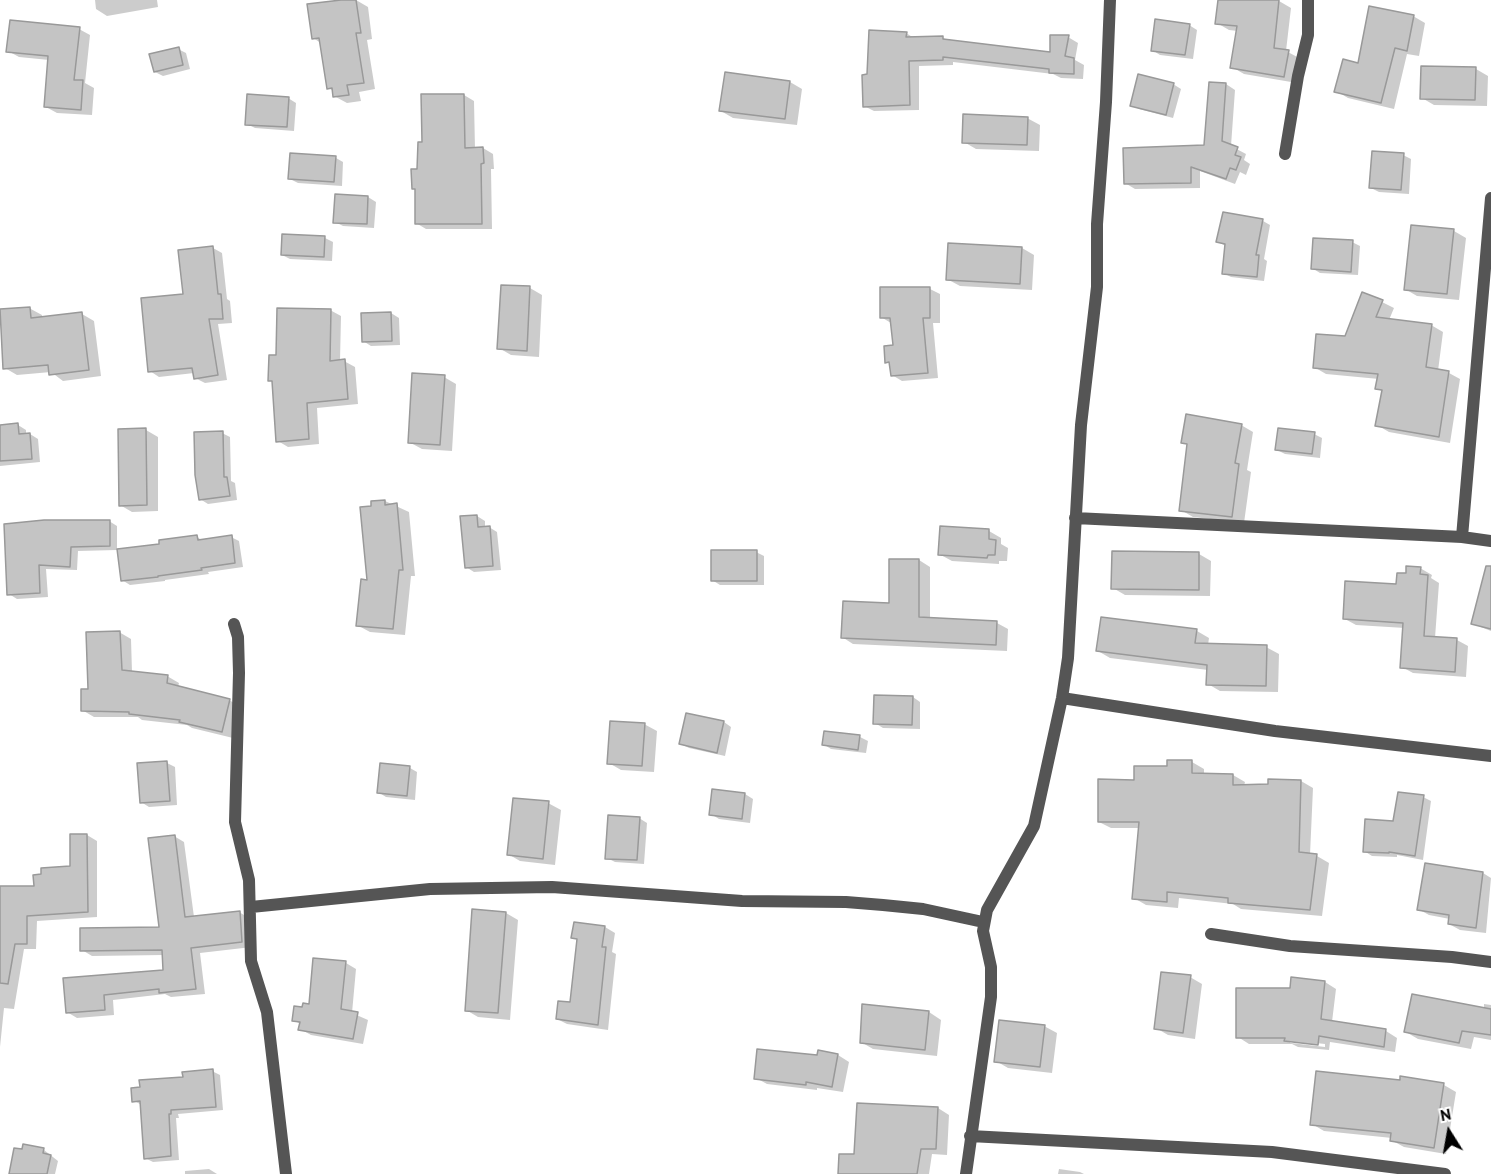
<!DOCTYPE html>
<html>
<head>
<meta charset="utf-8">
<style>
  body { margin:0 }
  #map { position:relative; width:1491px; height:1174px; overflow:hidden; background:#fff; font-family:"PT Sans",sans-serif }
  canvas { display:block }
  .north { position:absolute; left:1419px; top:1102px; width:60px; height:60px; -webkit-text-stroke:4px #fff; paint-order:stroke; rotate:349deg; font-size:16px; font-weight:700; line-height:24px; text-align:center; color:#000 }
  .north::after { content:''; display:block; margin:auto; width:21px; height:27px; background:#000; clip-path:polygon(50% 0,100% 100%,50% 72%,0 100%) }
</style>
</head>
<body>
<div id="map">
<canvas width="1491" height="1174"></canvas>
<div class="north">N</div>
</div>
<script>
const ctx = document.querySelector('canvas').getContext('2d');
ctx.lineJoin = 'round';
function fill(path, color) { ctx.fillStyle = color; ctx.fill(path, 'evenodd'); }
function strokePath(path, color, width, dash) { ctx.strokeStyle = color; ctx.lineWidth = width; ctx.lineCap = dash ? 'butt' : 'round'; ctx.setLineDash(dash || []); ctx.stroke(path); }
fill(new Path2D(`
  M 95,0 L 157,0 L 158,7 L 107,16 L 96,9 Z
  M 352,0 L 356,0 L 368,7 L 372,39 L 367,40 L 375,89 L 359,92 L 361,101 L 347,103 L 334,96 L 334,91 L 328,88 L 321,43 L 313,38 Z
  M 1219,0 L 1279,1 L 1291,8 L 1286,51 L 1301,59 L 1297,83 L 1244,74 L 1232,67 L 1238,31 L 1229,30 L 1217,23 Z
  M 1413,16 L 1425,23 L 1419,56 L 1407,54 L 1394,109 L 1348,98 L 1336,91 L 1359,65 Z
  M 1189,25 L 1197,30 L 1193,59 L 1160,55 L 1152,50 Z
  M 79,29 L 90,35 L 85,83 L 94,88 L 92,115 L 57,113 L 46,107 L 49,60 L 19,57 L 8,51 Z
  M 906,33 L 914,38 L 942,37 L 949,41 L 1051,53 L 1068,37 L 1078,43 L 1075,60 L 1084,65 L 1083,79 L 1061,78 L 1053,74 L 953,62 L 953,65 L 919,66 L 919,110 L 874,111 L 864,106 L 868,76 Z
  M 178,49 L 186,53 L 190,69 L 163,76 L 155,72 Z
  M 1476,69 L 1488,76 L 1487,106 L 1434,105 L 1422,98 Z
  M 726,74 L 790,82 L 802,89 L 797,125 L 733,118 L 721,111 Z
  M 1173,84 L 1181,89 L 1173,118 L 1139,109 L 1131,105 Z
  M 1226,84 L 1235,90 L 1231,146 L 1246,154 L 1244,160 L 1250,164 L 1246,175 L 1240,172 L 1235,184 L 1200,171 L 1200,188 L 1135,189 L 1125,183 L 1205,146 Z
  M 464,95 L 474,101 L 475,149 L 483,148 L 493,154 L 494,169 L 491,169 L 492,229 L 426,229 L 416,223 L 423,143 L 423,96 Z
  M 288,98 L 296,103 L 294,131 L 255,128 L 247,124 Z
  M 1027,118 L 1040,125 L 1039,151 L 976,149 L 964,142 Z
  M 1403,155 L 1411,159 L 1409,194 L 1379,192 L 1371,188 Z
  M 336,158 L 343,162 L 342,186 L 298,183 L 290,179 Z
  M 368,197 L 376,202 L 374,228 L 343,226 L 335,222 Z
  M 1263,221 L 1270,225 L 1264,259 L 1267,261 L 1264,281 L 1231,277 L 1223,273 L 1226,246 L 1218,242 Z
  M 1454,231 L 1466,238 L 1459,300 L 1417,296 L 1405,289 Z
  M 325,238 L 333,242 L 332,261 L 290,259 L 282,255 Z
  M 1352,242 L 1360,246 L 1358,275 L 1320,273 L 1312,268 Z
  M 213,248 L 222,253 L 227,299 L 230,301 L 232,323 L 218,324 L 227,380 L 205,383 L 195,378 L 194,373 L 159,377 L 150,371 L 184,296 Z
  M 1022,248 L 1034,255 L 1032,290 L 960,286 L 947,279 Z
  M 530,288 L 542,295 L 539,357 L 511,355 L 499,348 Z
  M 930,289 L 940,294 L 940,323 L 933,323 L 938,378 L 902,381 L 892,375 L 891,364 L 886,362 L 895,346 L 891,323 L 881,317 Z
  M 1382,302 L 1394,308 L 1389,320 L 1431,325 L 1443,332 L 1438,371 L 1449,373 L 1460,379 L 1450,443 L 1389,432 L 1377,425 L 1383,392 L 1377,388 L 1379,379 L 1326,374 L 1314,367 Z
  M 29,308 L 42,315 L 42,319 L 82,314 L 94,321 L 101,376 L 63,381 L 51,372 L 17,375 L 5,368 Z
  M 330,310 L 341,316 L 340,361 L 344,361 L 355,367 L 358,404 L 317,408 L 319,444 L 288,447 L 278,441 L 273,382 L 270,380 L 278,357 Z
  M 391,313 L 399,318 L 400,345 L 371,346 L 363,341 L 363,314 Z
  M 444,377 L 456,384 L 452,451 L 422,449 L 409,442 Z
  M 18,425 L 26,430 L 26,435 L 30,434 L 38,439 L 40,462 L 0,466 L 0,437 Z
  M 1241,425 L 1253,432 L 1247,470 L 1251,472 L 1244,523 L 1193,517 L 1181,510 L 1189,445 L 1183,442 Z
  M 146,430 L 158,437 L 158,511 L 132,512 L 120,505 Z
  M 222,433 L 230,437 L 231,481 L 235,483 L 237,500 L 208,504 L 200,499 Z
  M 1314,434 L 1322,438 L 1320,458 L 1285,454 L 1277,450 Z
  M 385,501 L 409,512 L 415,576 L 411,576 L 405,635 L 370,632 L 357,625 L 369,582 L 373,507 Z
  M 477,516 L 485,521 L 485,527 L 489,527 L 497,532 L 501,570 L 474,572 L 466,567 Z
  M 109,521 L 117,526 L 117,550 L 78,551 L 77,570 L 46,569 L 48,597 L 17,599 L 9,594 L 5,525 Z
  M 989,531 L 1001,538 L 1001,544 L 1008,548 L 1007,561 L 999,561 L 999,564 L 952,561 L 939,554 Z
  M 197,537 L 203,541 L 231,537 L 239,541 L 243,567 L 208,572 L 209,574 L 165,580 L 165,581 L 130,585 L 122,580 L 161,546 Z
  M 756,552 L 764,556 L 764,585 L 720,585 L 712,580 Z
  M 1199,554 L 1211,561 L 1210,596 L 1125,595 L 1113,588 Z
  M 919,560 L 930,567 L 930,619 L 997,623 L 1008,629 L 1007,651 L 853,644 L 842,637 L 890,605 Z
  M 1420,568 L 1432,575 L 1431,578 L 1439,583 L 1435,638 L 1457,640 L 1468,646 L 1466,677 L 1413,673 L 1402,667 L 1405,628 L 1356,625 L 1345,619 L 1398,585 L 1408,575 Z
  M 1491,582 L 1491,631 L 1473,624 Z
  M 1197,631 L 1209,638 L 1208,645 L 1266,647 L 1279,654 L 1278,692 L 1220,691 L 1208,684 L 1208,670 L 1110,658 L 1098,651 Z
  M 119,632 L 131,639 L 132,672 L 167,676 L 179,683 L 178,687 L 229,700 L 241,707 L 233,738 L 192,728 L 187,725 L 142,720 L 138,717 L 94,717 L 82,710 Z
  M 913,697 L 920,702 L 920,729 L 883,728 L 875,723 Z
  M 724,722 L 731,727 L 725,756 L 689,748 L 681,744 Z
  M 644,724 L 657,731 L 654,772 L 621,770 L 609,763 Z
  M 825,732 L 860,737 L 868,741 L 866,753 L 831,749 L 823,744 Z
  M 1192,762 L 1204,769 L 1204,774 L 1233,775 L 1245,782 L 1244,786 L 1301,781 L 1313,788 L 1310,855 L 1317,856 L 1329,863 L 1322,916 L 1241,909 L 1233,904 L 1179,898 L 1178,908 L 1146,905 L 1134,898 L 1140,828 L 1111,828 L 1099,822 L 1135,781 L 1169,768 Z
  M 167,763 L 175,767 L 177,805 L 149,807 L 141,802 Z
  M 410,768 L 417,772 L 415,800 L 386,797 L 378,792 Z
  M 745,794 L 753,799 L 750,823 L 719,819 L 711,814 Z
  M 1423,797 L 1431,801 L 1423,860 L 1397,855 L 1397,857 L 1372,856 L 1364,851 Z
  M 548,803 L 561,810 L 555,865 L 520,861 L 508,854 Z
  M 639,818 L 647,823 L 644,864 L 615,862 L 607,858 Z
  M 87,835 L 97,841 L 97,917 L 37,921 L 36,949 L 24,949 L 14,1009 L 4,1008 L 0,1047 L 0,887 L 35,888 L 71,868 Z
  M 174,836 L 184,842 L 194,917 L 239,912 L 249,918 L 252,947 L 200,953 L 205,994 L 171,997 L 165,994 L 113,1000 L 114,1015 L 77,1018 L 67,1012 L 64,980 L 165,971 L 164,955 L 92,956 L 82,950 L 160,928 Z
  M 1483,873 L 1491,878 L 1486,933 L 1460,930 L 1449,924 L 1450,919 L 1429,915 L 1418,909 Z
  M 506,913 L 518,920 L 510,1020 L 478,1017 L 466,1010 Z
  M 575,923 L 605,927 L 615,933 L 612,952 L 616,954 L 608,1030 L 567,1024 L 557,1019 L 571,1004 L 579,941 L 573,937 Z
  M 346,963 L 356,969 L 352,1013 L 368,1020 L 363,1044 L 311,1035 L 300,1029 L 301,1024 L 293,1020 L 304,1009 L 310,1005 Z
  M 1190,977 L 1202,984 L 1195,1039 L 1168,1035 L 1156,1028 Z
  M 1325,982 L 1336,989 L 1332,1022 L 1386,1031 L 1397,1038 L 1395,1052 L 1330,1042 L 1329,1050 L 1298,1047 L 1292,1044 L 1249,1044 L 1238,1037 L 1292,990 ZM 1287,1040 L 1325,1044 L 1325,1047 L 1291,1043 Z
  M 1484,1004 L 1491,1005 L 1491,1040 L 1474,1037 L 1471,1049 L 1418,1039 L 1406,1032 L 1484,1009 Z
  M 929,1012 L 941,1020 L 937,1056 L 873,1049 L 861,1042 Z
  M 1044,1026 L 1057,1033 L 1052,1073 L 1008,1068 L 996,1061 Z
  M 838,1055 L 849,1062 L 843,1092 L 817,1088 L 817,1090 L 767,1084 L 756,1078 L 819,1057 Z
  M 212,1071 L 220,1075 L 223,1110 L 178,1114 L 179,1118 L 176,1118 L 179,1160 L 153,1162 L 145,1158 L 142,1105 L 134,1101 Z
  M 1402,1078 L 1444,1085 L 1456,1092 L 1446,1154 L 1404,1147 L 1391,1140 L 1392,1138 L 1324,1131 L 1312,1124 L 1401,1081 Z
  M 938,1108 L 949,1115 L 947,1155 L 932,1154 L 929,1174 L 840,1174 L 856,1155 Z
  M 44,1150 L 58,1161 L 55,1174 L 11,1174 Z
  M 209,1169 L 217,1174 L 185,1174 L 185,1171 Z
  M 1059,1169 L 1080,1172 L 1084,1174 L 1058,1174 Z`), '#0003');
const building = new Path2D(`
  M 341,0 L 356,0 L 361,33 L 356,33 L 364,83 L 347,85 L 349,95 L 333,97 L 332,88 L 327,89 L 319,38 L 312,39 L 307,4 Z
  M 1218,0 L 1279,0 L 1274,48 L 1289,50 L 1284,77 L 1230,68 L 1237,26 L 1215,24 Z
  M 1369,6 L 1414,15 L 1407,51 L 1395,48 L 1381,103 L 1334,92 L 1343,59 L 1358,63 Z
  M 1155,19 L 1190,24 L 1185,55 L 1151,51 Z
  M 10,20 L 80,27 L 74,80 L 83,80 L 81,110 L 44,107 L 48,56 L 6,52 Z
  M 869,30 L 907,32 L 906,37 L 943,36 L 943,39 L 1050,52 L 1050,35 L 1069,35 L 1065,56 L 1074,58 L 1074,74 L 1049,73 L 1049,69 L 943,57 L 943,60 L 909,61 L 910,105 L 863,107 L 862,75 L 867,74 Z
  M 179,47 L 183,65 L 154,72 L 149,54 Z
  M 1421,66 L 1476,67 L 1475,100 L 1420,99 Z
  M 725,72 L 790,81 L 785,119 L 719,111 Z
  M 1138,74 L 1174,83 L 1166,115 L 1130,106 Z
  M 1209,82 L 1226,83 L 1222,141 L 1238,147 L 1235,155 L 1241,157 L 1236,170 L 1230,168 L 1226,179 L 1191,167 L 1191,183 L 1124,184 L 1123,148 L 1204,145 Z
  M 247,94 L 289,97 L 287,127 L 245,125 Z
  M 421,94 L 464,94 L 465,148 L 483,147 L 484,163 L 481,164 L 482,224 L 415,224 L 415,189 L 412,189 L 411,169 L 417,169 L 418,142 L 422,142 Z
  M 963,114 L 1028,117 L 1027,145 L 962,143 Z
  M 1372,151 L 1404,153 L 1401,190 L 1369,188 Z
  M 290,153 L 336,156 L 334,182 L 288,179 Z
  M 335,194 L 368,196 L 367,224 L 333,223 Z
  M 1223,212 L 1263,219 L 1256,255 L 1259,255 L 1257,277 L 1222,274 L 1225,244 L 1216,242 Z
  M 1411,225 L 1454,229 L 1447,294 L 1404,290 Z
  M 282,234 L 325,236 L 324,257 L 281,255 Z
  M 1313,238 L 1353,240 L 1351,272 L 1311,269 Z
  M 948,243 L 1022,247 L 1020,284 L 946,280 Z
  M 213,246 L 218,294 L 221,294 L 223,319 L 209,319 L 218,375 L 194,379 L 192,368 L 148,372 L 141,298 L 183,294 L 178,250 Z
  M 501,285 L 530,286 L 527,351 L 497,349 Z
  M 880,287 L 930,287 L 930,318 L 923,318 L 928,373 L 891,376 L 889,362 L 885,363 L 884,346 L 893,345 L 890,318 L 880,318 Z
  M 1362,292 L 1383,300 L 1376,317 L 1432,324 L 1426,367 L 1449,371 L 1439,437 L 1375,426 L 1382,390 L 1375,389 L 1378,374 L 1313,368 L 1316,334 L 1345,336 Z
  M 30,307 L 31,318 L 82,312 L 89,370 L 49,375 L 48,365 L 3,369 L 0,309 Z
  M 277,308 L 331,309 L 330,361 L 345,359 L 348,399 L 307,403 L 309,439 L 276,442 L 272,381 L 268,381 L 269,355 L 276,355 Z
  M 391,312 L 392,341 L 362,342 L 361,313 Z
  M 412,373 L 445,375 L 440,445 L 408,443 Z
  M 1186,414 L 1242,424 L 1235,463 L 1239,464 L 1232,517 L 1179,511 L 1187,444 L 1181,443 Z
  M 18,423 L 19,434 L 30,433 L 32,459 L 0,461 L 0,425 Z
  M 146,428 L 147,505 L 119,506 L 118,429 Z
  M 1278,428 L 1315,432 L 1312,454 L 1275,450 Z
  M 223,431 L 224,477 L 227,477 L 230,496 L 199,500 L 195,475 L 194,432 Z
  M 385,500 L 385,505 L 397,503 L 403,570 L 399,570 L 393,629 L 356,626 L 361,579 L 367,580 L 360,507 L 371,506 L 371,501 Z
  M 477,515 L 478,527 L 490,526 L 493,566 L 465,568 L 460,516 Z
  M 44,520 L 110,520 L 110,546 L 71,547 L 70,567 L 39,565 L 40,593 L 7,595 L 4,524 Z
  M 940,526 L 989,529 L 989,539 L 996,540 L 995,555 L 988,555 L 987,558 L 938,555 Z
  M 197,535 L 198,540 L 232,535 L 235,563 L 201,568 L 202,570 L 158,576 L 158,577 L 121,581 L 117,549 L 159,544 L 159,540 Z
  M 711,550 L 757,550 L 757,581 L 711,581 Z
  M 1112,551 L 1199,552 L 1199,590 L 1111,589 Z
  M 889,559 L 919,559 L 919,617 L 997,621 L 996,645 L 841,638 L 843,601 L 889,603 Z
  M 1406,566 L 1421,567 L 1420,574 L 1428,575 L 1424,636 L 1457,638 L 1455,672 L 1400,668 L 1403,623 L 1343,619 L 1345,581 L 1396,584 L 1397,573 L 1406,573 Z
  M 1486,566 L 1491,566 L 1491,629 L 1471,624 Z
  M 1101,617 L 1197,629 L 1195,643 L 1267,645 L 1266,686 L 1206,685 L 1207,665 L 1096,651 Z
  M 120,631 L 122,670 L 168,675 L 167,683 L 230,699 L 222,732 L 179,722 L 180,720 L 129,714 L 129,712 L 81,711 L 81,689 L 88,689 L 86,632 Z
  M 874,695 L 913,696 L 912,725 L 873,724 Z
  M 686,713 L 724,721 L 717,753 L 679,744 Z
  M 610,721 L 645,723 L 642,766 L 607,764 Z
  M 824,731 L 860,735 L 858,750 L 822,745 Z
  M 1167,760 L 1192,760 L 1192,773 L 1233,774 L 1233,785 L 1268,784 L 1268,779 L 1301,780 L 1299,852 L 1317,854 L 1310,910 L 1228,903 L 1228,898 L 1167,892 L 1167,902 L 1132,899 L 1139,822 L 1098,822 L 1098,779 L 1134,780 L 1134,766 L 1167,766 Z
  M 167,761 L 170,801 L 140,803 L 137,763 Z
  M 380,763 L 410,766 L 407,796 L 377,793 Z
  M 712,789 L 745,793 L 742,819 L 709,815 Z
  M 1398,792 L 1424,795 L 1415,856 L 1389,852 L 1389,853 L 1363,852 L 1365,819 L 1393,821 Z
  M 513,798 L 549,801 L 543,859 L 507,855 Z
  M 608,815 L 640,817 L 637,860 L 605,859 Z
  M 70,834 L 87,834 L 88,912 L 27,916 L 27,944 L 15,944 L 8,984 L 0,983 L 0,886 L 34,886 L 33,875 L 41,874 L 41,868 L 70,866 Z
  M 175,835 L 185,917 L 240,911 L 242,942 L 191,948 L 196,989 L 159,993 L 159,989 L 104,995 L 105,1010 L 66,1013 L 63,978 L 163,970 L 162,950 L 80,951 L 80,928 L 159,927 L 148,838 Z
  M 1425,863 L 1483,872 L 1476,928 L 1448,924 L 1449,915 L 1417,910 Z
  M 472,909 L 506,912 L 498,1013 L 465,1011 Z
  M 574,922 L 605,926 L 602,947 L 606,947 L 598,1025 L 556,1019 L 558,1001 L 570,1002 L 577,939 L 571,938 Z
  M 313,958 L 346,961 L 341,1009 L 358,1012 L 353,1039 L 298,1030 L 300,1022 L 292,1021 L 294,1006 L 302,1007 L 303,1003 L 309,1004 Z
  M 1161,972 L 1191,975 L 1183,1033 L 1154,1029 Z
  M 1291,977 L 1325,981 L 1321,1019 L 1386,1029 L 1384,1047 L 1319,1036 L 1318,1045 L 1284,1041 L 1285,1038 L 1236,1038 L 1236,988 L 1290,988 Z
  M 1412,994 L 1491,1009 L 1491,1035 L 1462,1031 L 1459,1043 L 1404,1032 Z
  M 862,1004 L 929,1011 L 925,1050 L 860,1043 Z
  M 999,1020 L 1045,1025 L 1040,1067 L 994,1062 Z
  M 757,1049 L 817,1055 L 818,1050 L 838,1054 L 832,1087 L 806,1082 L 806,1085 L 754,1079 Z
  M 213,1069 L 216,1107 L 171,1110 L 171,1114 L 169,1114 L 171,1156 L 144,1159 L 140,1101 L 132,1102 L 131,1088 L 140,1087 L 139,1080 L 183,1077 L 182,1072 Z
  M 1316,1071 L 1400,1080 L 1400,1076 L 1444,1083 L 1434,1148 L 1390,1141 L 1391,1133 L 1310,1125 Z
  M 857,1103 L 938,1107 L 936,1149 L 921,1149 L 917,1174 L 838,1174 L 839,1154 L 854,1154 Z
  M 23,1144 L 44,1148 L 43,1153 L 51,1155 L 47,1174 L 9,1174 L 14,1148 L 22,1149 Z`);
fill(building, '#c4c4c4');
strokePath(building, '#999', 1.5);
strokePath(new Path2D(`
  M 1285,154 L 1298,76 L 1308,35 L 1308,0
  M 1075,518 L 1462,537 L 1491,541
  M 1462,537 L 1491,198
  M 234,624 L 238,637 L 239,673 L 235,822 L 249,880 L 251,961 L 267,1012 L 286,1174
  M 1062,698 L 1275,731 L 1491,756
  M 251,907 L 430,889 L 552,887 L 742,901 L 846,902 L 883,905 L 923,909 L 983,922
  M 1211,934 L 1290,946 L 1452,957 L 1491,962
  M 970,1136 L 1272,1152 L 1445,1174
  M 966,1174 L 991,997 L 991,967 L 983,931 L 987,910 L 1034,826 L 1062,698 L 1068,658 L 1081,425 L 1097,287 L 1097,224 L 1106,102 L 1110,0`), '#555', 12);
</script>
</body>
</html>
